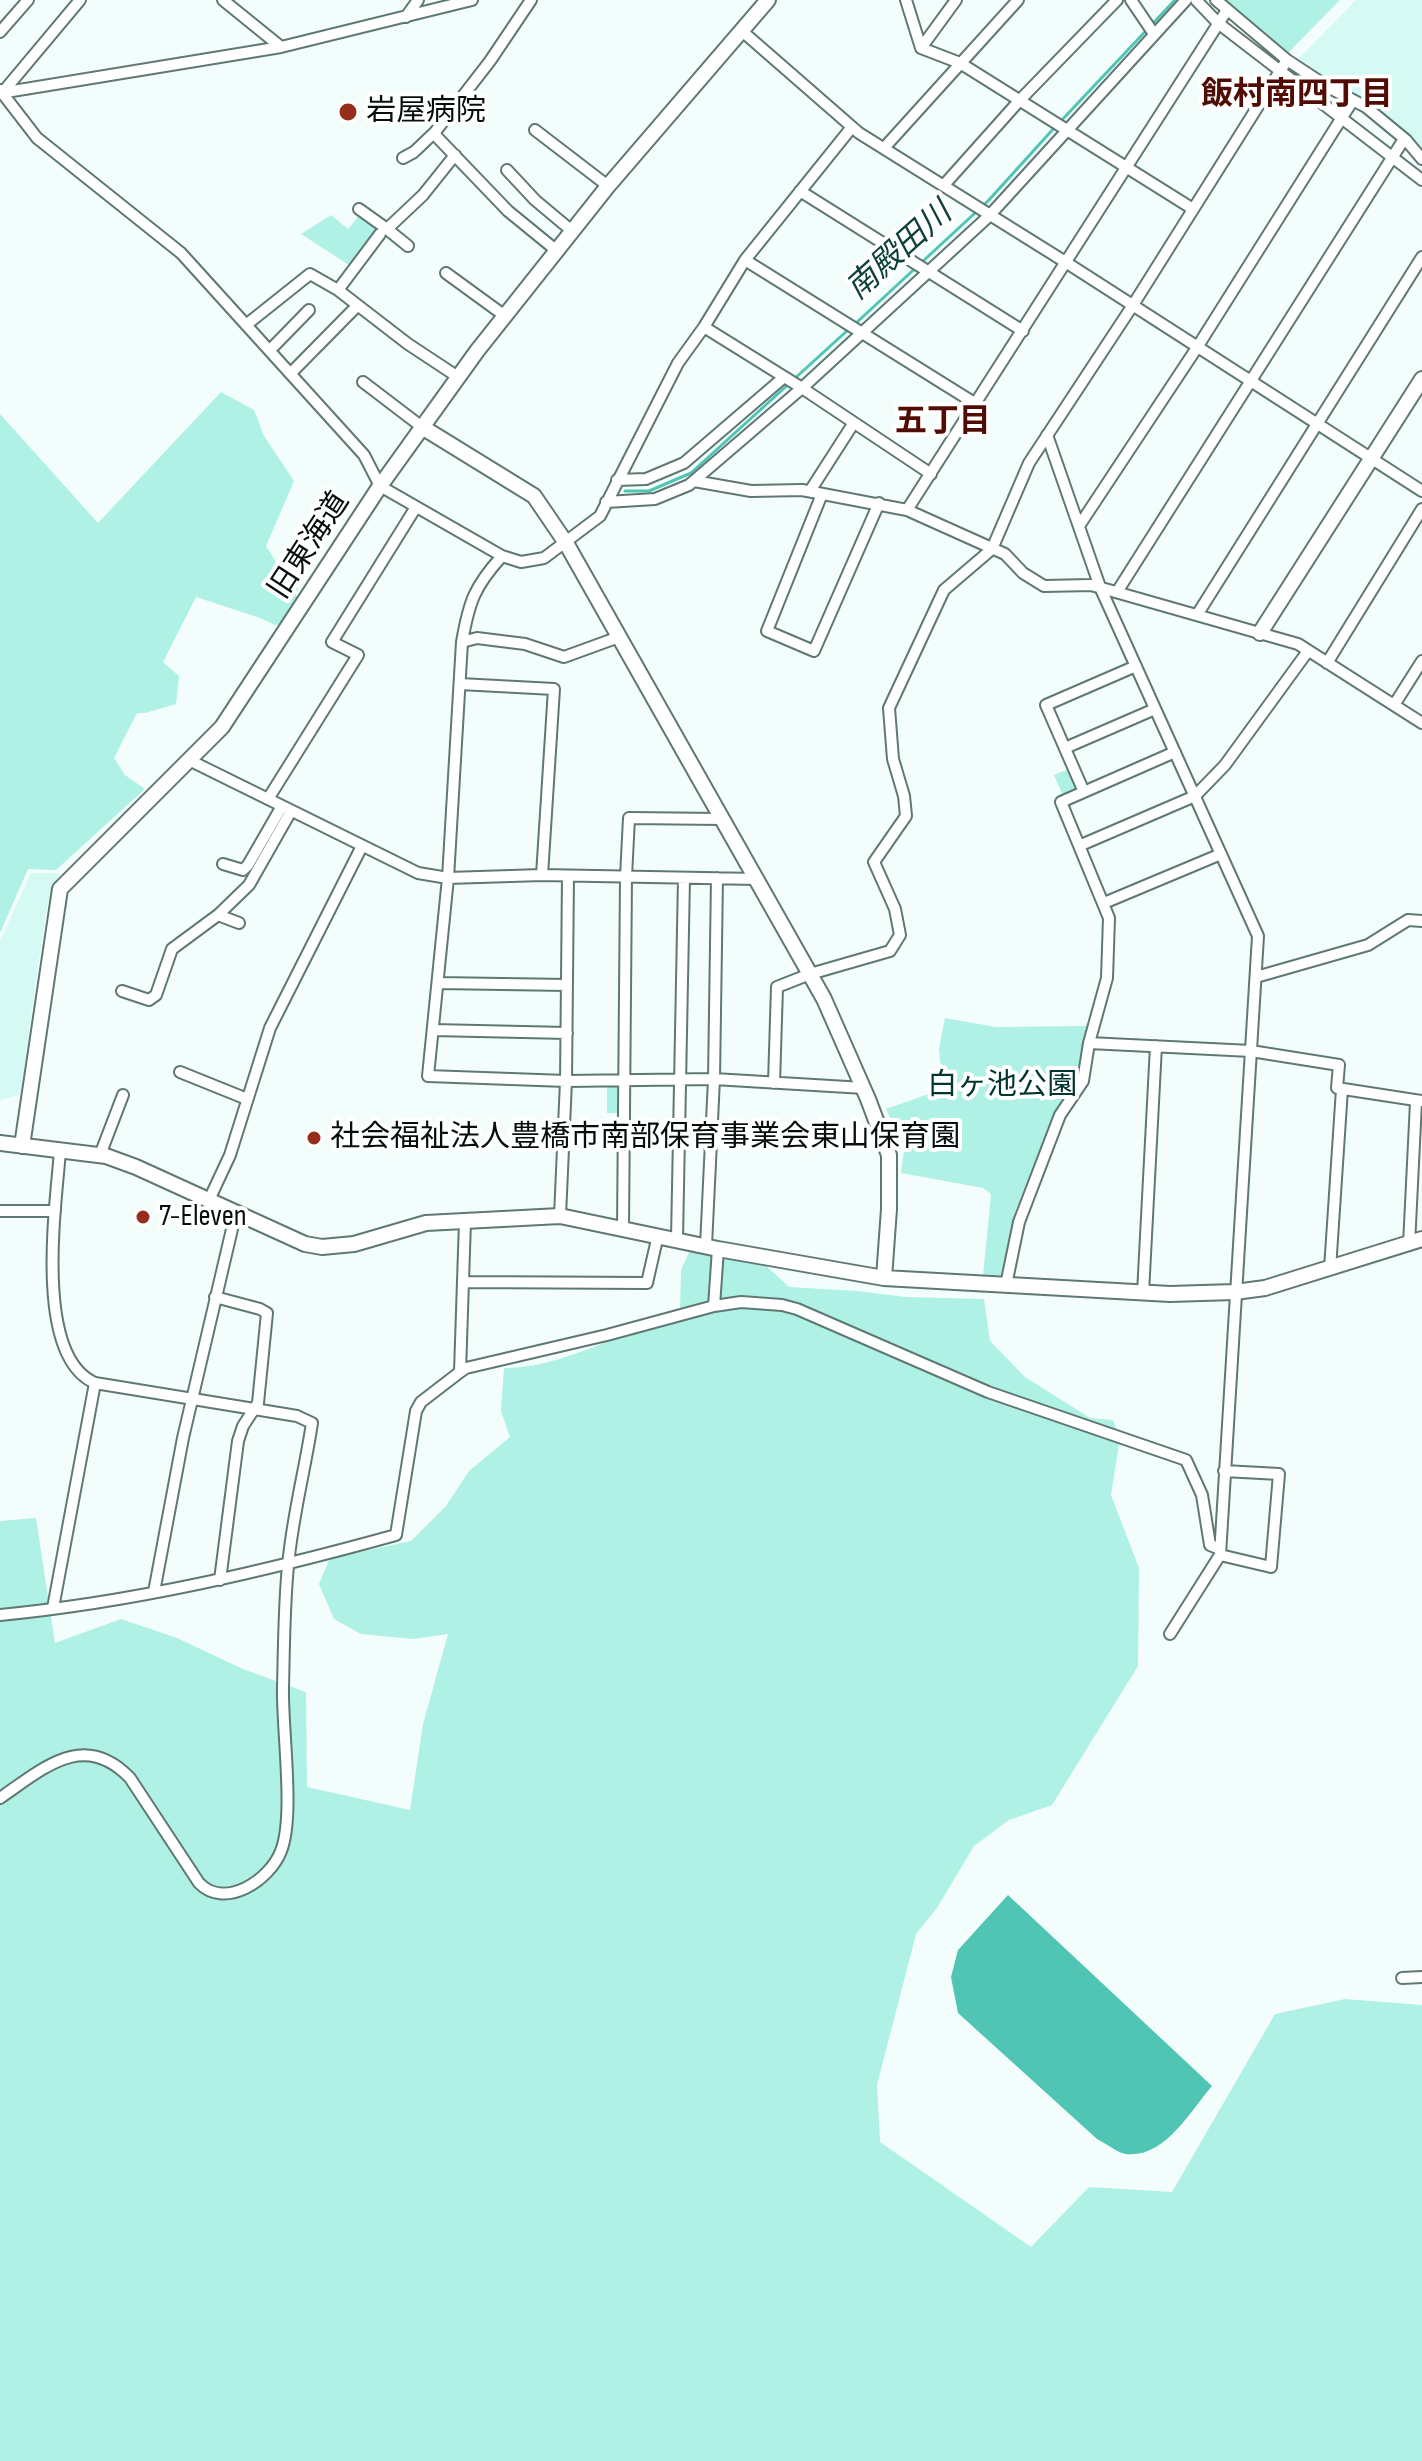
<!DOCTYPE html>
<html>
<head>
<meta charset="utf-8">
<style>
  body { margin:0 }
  canvas { display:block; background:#f3fefc }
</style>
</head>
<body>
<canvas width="1422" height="2461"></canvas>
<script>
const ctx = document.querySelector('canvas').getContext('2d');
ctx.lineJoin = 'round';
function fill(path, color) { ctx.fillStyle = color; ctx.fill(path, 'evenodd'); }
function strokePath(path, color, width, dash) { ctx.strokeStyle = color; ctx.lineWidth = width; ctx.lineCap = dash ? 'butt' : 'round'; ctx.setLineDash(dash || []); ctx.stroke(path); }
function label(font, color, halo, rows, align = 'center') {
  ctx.font = font + ' "Sofia Sans Condensed","Noto Sans JP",sans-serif'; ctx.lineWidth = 8; ctx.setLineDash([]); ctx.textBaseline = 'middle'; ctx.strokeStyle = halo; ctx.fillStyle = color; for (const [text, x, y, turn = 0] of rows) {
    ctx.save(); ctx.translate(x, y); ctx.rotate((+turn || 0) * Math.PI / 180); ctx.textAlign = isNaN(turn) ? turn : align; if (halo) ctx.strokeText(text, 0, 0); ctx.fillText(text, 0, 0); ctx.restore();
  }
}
fill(new Path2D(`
  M 1356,0 L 1422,0 L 1422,148 L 1370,104 L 1335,86 L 1299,58 Z
  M 31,873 L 59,873 L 46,910 L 20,1095 L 0,1100 L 0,941 Z`), '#d5faf3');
fill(new Path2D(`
  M 1224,0 L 1340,0 L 1288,53 Z
  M 361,213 L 379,226 L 349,265 L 301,234 L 331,215 L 348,229 Z
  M 221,392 L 254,410 L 264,436 L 294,481 L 266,546 L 284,575 L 298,589 L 295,594 L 298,598 L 281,624 L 275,625 L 260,618 L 196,597 L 163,662 L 179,676 L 176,704 L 145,713 L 137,713 L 114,758 L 125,775 L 145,789 L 56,870 L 28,869 L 0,933 L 0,414 L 98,523 Z
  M 1069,769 L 1078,790 L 1063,796 L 1054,775 Z
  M 945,1018 L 996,1027 L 1087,1026 L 1077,1080 L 1055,1111 L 1016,1209 L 1000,1279 L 983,1276 L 991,1194 L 983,1188 L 901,1173 L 904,1150 L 886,1109 L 943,1089 L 939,1049 Z
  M 622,1082 L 622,1113 L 607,1113 L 607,1083 Z
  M 690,1250 L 761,1261 L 789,1287 L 857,1291 L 906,1297 L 984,1299 L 990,1341 L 1025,1377 L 1090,1418 L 1113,1420 L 1120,1438 L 1111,1495 L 1139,1568 L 1138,1666 L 1052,1805 L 1009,1820 L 974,1846 L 937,1908 L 916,1934 L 877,2085 L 880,2142 L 1031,2247 L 1089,2187 L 1172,2192 L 1275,2014 L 1345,1999 L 1422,2005 L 1422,2461 L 0,2461 L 0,1521 L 36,1518 L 55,1643 L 121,1619 L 177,1638 L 243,1669 L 306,1692 L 307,1787 L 410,1810 L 423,1724 L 448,1634 L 413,1639 L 361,1634 L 334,1619 L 319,1584 L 330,1558 L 411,1541 L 446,1506 L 469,1471 L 510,1437 L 501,1411 L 504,1368 C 559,1369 628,1331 680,1309 L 681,1270 Z`), '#aff1e5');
fill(new Path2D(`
  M 1008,1895 L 1212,2086 C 1190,2111 1165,2159 1125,2154 C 1117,2152 1105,2143 1097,2139 L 958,2013 L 951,1977 L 958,1950 Z`), '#50c5b4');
strokePath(new Path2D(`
  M 1060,122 L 1175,0
  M 855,324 L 988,201 L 1055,127
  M 625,491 L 649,491 L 691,473 L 849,329`), '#50c5b4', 3);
const street = new Path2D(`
  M 223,0 L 281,47
  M 531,0 L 490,61 L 435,132 L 436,136 L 508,211 L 557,251
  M 906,0 L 921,48 L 960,63 L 1193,209
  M 1131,0 L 1154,34
  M 1196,0 L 1218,23 L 1422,180
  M 1216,0 L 1287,60 L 1328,87 L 1366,107 L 1406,140 L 1422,159
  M 406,17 L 418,0
  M 742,31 L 859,133 L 1067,263 L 1422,491
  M 0,32 L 28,0
  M 921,48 L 956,0
  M 0,90 L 37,138 L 181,253 L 364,455 L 380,486 L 502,556 L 521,562 L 544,558 L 600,516 L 678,363 L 704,327 L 745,260 L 852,127
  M 3,92 L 80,0
  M 0,93 L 281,47 L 472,0
  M 535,130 L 608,186
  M 884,148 L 1018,0
  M 403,158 L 414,152 L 435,132
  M 507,170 L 535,200 L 572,231
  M 944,185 L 1019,101 L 1117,0
  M 800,191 L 1023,331
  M 359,209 L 387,229
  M 380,234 L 338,290 L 408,344 L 458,377
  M 408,246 L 387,229 L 423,195 L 455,155
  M 745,260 L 976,404
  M 446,273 L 505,316
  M 246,325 L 310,274 L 338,290
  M 704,327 L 802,388 L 931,474
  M 270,350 L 309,310
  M 291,373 L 357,306
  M 363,382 L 422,427
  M 1047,435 L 1100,587 L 1258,936 L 1220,1555 L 1170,1634
  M 617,480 L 646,479 L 684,463 L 783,378
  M 694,481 L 751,491 L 802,490 L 907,510 L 1005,554 L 1023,573 L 1044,586 L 1091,585 L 1298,644 L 1422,723
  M 810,491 L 853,424
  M 822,494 L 767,631 L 814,651 L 879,503
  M 606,502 L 655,499 L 689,485 L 802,388 L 989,216 L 1186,0
  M 907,510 L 1227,10
  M 1079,526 L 1198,346 L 1353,100
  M 1117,592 L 1404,139
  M 1197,615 L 1422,257
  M 619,637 L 564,657 L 525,644 L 477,638 L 462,642 L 448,878 L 428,1076 L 566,1081 L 714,1079 L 864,1088
  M 462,642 C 469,602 474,587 502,556
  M 1327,663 L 1422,509
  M 460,684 L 554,689 L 542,875
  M 1394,705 L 1422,661
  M 1065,748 L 1155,709
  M 189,760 L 418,873 L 448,878 L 542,875 L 757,879
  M 1084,792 L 1046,705 L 1136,666
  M 268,799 L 358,655 L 332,642 L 416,507
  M 1081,845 L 1195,796 L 1225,765 L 1308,651
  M 223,864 L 243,870 L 248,865 L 282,806
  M 1104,903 L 1221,854
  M 218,915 L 239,923
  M 1256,977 L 1368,945 L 1408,920 L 1422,921
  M 438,983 L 567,985
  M 122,991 L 149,1000 L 156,995 L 172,949 L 218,915 L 249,885 L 291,811
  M 433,1030 L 567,1033
  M 1089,1043 L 1251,1051 L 1339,1065 L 1337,1088 L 1422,1101
  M 180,1072 L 247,1099
  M 774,1083 L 777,987 L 810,974 L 890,951 L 900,935 L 895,909 L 874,862 L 906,816 L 904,796 L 893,759 L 889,708 L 944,590 L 992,549 L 1029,463 L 1133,305 L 1287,60
  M 100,1155 L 123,1095
  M 209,1200 L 230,1155 L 270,1028 L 362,846
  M 0,1211 L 55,1211
  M 560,1216 L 566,1081 L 568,876
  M 623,1228 L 626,877 L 629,818 L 722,819
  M 677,1239 L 684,878
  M 1409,1245 L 1416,1102
  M 706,1246 L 714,1079 L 717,878
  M 1330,1269 L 1342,1089
  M 463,1282 L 647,1283 L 658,1235
  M 1006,1285 L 1019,1222 L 1060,1115 L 1083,1081 L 1089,1043 L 1107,978 L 1109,918 L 1061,802 L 1175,752
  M 1143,1293 L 1156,1046
  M 215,1297 L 260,1309 L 267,1313 L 258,1403 L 243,1426 L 238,1441 L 220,1580
  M 714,1306 L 718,1249
  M 460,1372 L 465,1221
  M 1220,1555 L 1271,1567 L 1279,1474 L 1224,1471
  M 154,1592 L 183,1438 L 236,1212
  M 53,1608 L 95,1383
  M 0,1615 C 134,1602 266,1571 396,1535 L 416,1411 L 421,1402 L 460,1372 L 466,1368 L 607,1335 L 714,1306 L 741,1302 L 782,1305 L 797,1309 L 988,1392 L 1186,1460 L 1202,1495 L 1210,1545 L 1220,1549
  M 0,1798 C 44,1768 84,1730 130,1778 L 199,1883 C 225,1910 270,1880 281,1851 C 295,1816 282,1730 283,1688 C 284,1648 284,1606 288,1566 C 292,1518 305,1470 312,1423 L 297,1416 L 95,1383 C 33,1356 56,1205 60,1151
  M 1402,1978 L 1422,1977`);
const secondary = new Path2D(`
  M 422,427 L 534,496 L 566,543 L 824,999 L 868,1099 L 889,1155 L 889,1209 L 884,1278
  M 1260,633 L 1422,379
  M 0,1143 L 106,1156 L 136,1167 L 305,1244 L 322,1247 L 354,1244 L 426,1223 L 560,1216 L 718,1249 L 884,1278 L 1170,1294 L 1235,1292 L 1265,1288 L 1422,1239
  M 22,1146 L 60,889 L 222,727 L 380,486 L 477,351 L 608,186 L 768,0`);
strokePath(street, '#5f7873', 14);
strokePath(secondary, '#5f7873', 18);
strokePath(street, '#fff', 10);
strokePath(secondary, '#fff', 14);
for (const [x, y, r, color] of [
  [348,112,10,"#972d1b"],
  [314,1138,8,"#972d1b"],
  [143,1217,8,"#972d1b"]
]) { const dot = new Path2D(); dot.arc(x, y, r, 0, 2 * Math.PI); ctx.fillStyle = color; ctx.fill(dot); strokePath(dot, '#fff', 3); }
label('30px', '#060e0d', '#fff', [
  ["岩屋病院",366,112],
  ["社会福祉法人豊橋市南部保育事業会東山保育園",330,1138],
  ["7-Eleven",159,1217]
], 'left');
label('30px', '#060e0d', '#fff', [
  ["旧東海道",310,546,-57]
]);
label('30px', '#00362f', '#fff', [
  ["白ヶ池公園",1002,1086]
]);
label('bold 32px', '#510d04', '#fff', [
  ["飯村南四丁目",1297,96],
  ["五丁目",943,423]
]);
label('italic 32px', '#0c423b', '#fff', [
  ["南殿田川",900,252,-42]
]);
</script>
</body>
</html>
